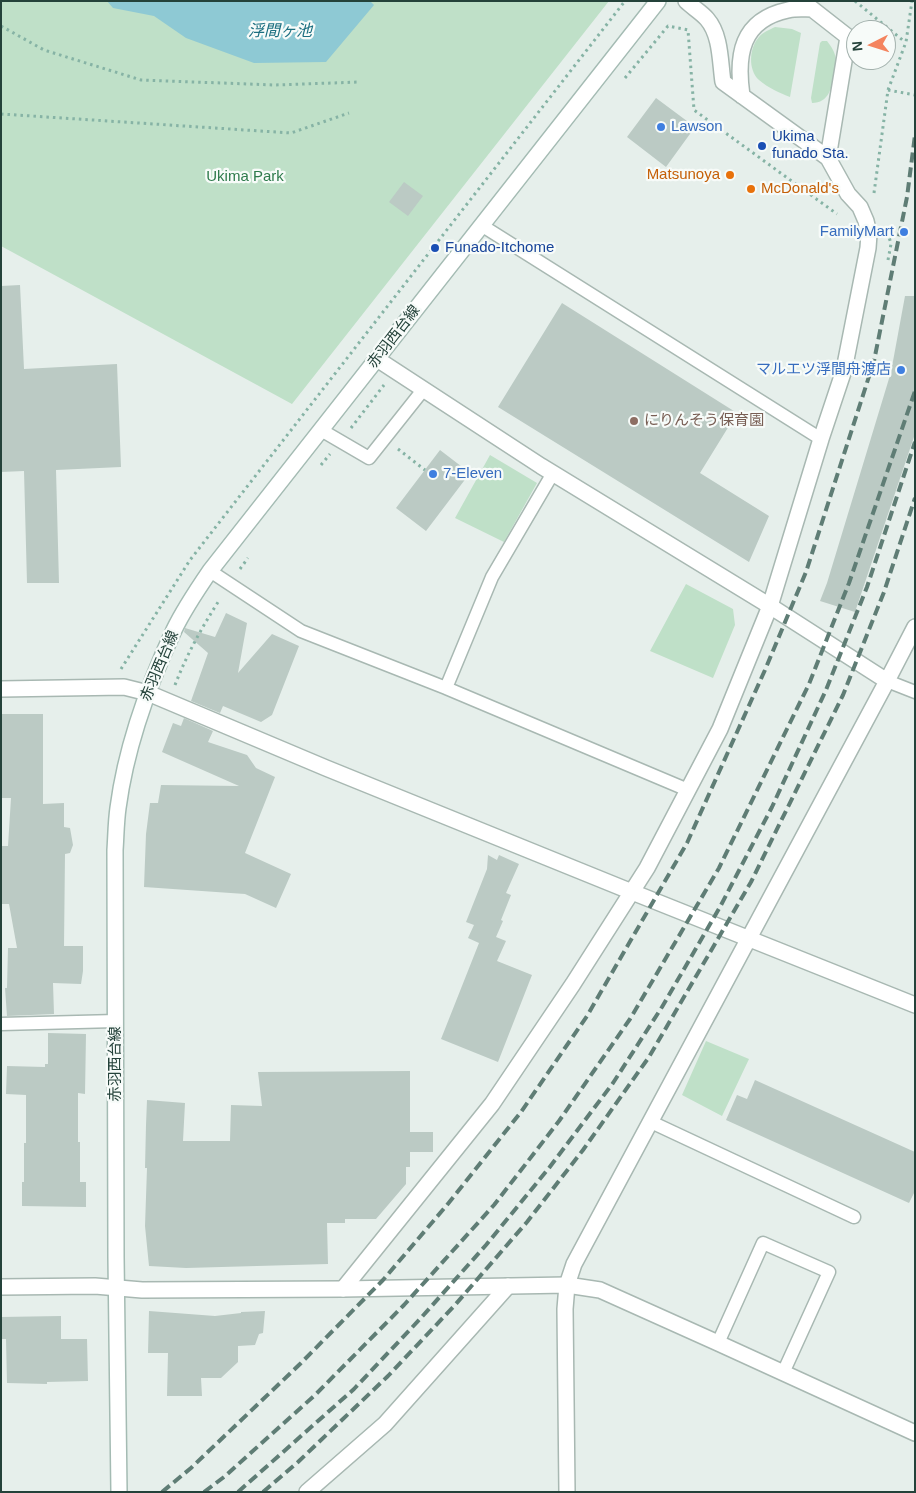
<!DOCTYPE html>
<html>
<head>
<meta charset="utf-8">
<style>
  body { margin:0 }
  #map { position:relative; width:916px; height:1493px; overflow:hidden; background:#e6efeb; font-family:Arial,sans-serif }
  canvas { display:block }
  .frame { position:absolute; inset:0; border:2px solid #24423a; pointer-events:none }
  .north { position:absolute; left:846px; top:20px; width:50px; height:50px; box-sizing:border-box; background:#f7fbf9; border:1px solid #a3b1ad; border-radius:50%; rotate:265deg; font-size:14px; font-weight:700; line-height:20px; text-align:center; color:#24423a }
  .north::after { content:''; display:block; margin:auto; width:18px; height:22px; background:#f4845f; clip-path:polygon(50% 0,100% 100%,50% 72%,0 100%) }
</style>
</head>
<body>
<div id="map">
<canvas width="916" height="1493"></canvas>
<div class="frame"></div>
<div class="north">N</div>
</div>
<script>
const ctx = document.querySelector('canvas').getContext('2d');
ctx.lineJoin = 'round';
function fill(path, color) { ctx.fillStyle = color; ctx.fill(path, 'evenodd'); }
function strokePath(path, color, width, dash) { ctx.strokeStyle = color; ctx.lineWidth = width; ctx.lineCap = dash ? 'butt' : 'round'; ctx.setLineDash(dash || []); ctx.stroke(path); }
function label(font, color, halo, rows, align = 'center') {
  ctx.font = font + ' Arial,"Noto Sans JP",sans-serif'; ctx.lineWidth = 4.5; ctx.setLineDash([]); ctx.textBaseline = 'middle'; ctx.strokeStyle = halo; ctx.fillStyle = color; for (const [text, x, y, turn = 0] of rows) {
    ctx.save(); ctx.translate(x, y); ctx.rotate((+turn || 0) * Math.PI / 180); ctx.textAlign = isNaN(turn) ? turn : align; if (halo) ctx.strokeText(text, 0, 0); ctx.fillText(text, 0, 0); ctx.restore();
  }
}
fill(new Path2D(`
  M 1,1 L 609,1 L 292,404 L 1,246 Z
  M 775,27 L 792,29 L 801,33 L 790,97 C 780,93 768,88 759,80 C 748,70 749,48 759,37 C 763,32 769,30 775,27 Z
  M 822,41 L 827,41 C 831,46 835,52 836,59 C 837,64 835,69 834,74 C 832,87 829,103 812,103 L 811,98 L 820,43 Z
  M 490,455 L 537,483 L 504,542 L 455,518 Z
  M 686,584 L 733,609 L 735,625 L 713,678 L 650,651 Z
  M 706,1041 L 749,1059 L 722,1116 L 682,1095 Z`), '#bfe0c8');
fill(new Path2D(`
  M 107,1 L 370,1 L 374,5 L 326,62 L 254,63 L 186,38 L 154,16 L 113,8 Z`), '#8ec9d4');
fill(new Path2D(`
  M 656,98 L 695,127 L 666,167 L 627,137 Z
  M 404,182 L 423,196 L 408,216 L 389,202 Z
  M 20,285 L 24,369 L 117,364 L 121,467 L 56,470 L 59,583 L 27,583 L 24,471 L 1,472 L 1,286 Z
  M 905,296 L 915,296 L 915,434 L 855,612 L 820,601 L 827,583 L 891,372 Z
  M 562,303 L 737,413 L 700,473 L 769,516 L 749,562 L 498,407 Z
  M 440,450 L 470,473 L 426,531 L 396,508 Z
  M 226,613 L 247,623 L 238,673 L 272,634 L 299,646 L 272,715 L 261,722 L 223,706 L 220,713 L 191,701 L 208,653 L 184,632 L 185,628 L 215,637 Z
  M 2,714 L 43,714 L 43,804 L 64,803 L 64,827 L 70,828 L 73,845 L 70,853 L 65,854 L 64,946 L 83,946 L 83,971 L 81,984 L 53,983 L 54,1014 L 7,1016 L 5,988 L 7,988 L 8,948 L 17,948 L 9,904 L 1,904 L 1,846 L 8,846 L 11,798 L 2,798 Z
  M 184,718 L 213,731 L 208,742 L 247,755 L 256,768 L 275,777 L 245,853 L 291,874 L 276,908 L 245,894 L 144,887 L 146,834 L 150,803 L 158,803 L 161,785 L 239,786 L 162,752 L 173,723 L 181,726 Z
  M 488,855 L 497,860 L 499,855 L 519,864 L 506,893 L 511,895 L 501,920 L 503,921 L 496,937 L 506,941 L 497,961 L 532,975 L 498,1062 L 441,1039 L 479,943 L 468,938 L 474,925 L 466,922 L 487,869 Z
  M 48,1033 L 86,1034 L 85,1094 L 78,1093 L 78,1142 L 80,1142 L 80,1182 L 86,1182 L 86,1207 L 22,1206 L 22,1182 L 24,1182 L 24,1143 L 26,1143 L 26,1095 L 6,1094 L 7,1066 L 45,1067 L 45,1064 L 48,1064 Z
  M 410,1071 L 410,1132 L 433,1132 L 433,1152 L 410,1152 L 410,1167 L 406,1167 L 406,1184 L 376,1219 L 345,1219 L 345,1223 L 327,1223 L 328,1264 L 186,1268 L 149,1266 L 145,1226 L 147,1168 L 145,1168 L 146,1125 L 147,1100 L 185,1103 L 183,1141 L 230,1141 L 231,1105 L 262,1106 L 258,1072 Z
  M 755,1080 L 915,1152 L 915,1191 L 909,1203 L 726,1120 L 737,1095 L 747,1099 Z
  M 149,1311 L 215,1316 L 241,1313 L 241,1312 L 265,1311 L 263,1333 L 259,1334 L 255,1345 L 238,1346 L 238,1362 L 221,1378 L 201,1378 L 202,1396 L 167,1396 L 168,1353 L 148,1353 Z
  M 61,1316 L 61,1339 L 87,1339 L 88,1381 L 47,1382 L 47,1384 L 7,1383 L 6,1339 L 1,1339 L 1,1317 Z`), '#bbcac4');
const service = new Path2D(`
  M 481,225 L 821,439
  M 321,430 L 369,458 L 423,390
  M 210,571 L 301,631 L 446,688 L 688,790
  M 887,681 L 915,692
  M 446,688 L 492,577 L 553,473
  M 1,1024 L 116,1021
  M 651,1122 L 854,1217
  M 718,1343 L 763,1243 L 829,1272 L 783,1373`);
const minor = new Path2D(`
  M 686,1 C 692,7 701,12 707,19 C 721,35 720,62 723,82 L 828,158 L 848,37 L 802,1
  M 742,96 C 736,55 741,20 788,10 C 796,8 804,9 812,9
  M 377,359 L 541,466 L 770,606 L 887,681
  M 1,689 L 124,687 L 148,693 L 326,768 L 632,892 L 915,1005
  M 343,1289 L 492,1104 L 573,984 L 647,868 L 720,729 L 770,606 L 821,439 L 844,370 L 868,248 L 869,234 L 866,221 L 860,207 L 848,194 L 828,158
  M 307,1492 L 385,1424 L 508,1286
  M 567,1492 L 565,1309 L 567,1285 L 574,1264 L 887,681 L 915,627`);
const tertiary = new Path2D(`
  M 1,1287 L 95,1286 L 142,1290 L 343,1289 L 567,1285 L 600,1290 L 718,1343 L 915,1433`);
const secondary = new Path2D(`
  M 119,1492 L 116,1257 L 115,850 C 116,836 116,822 118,808 C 126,747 148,686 174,630 C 184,609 197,590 210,571 L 658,1`);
strokePath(service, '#a8b8b2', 15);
strokePath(minor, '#a8b8b2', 18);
strokePath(tertiary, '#a8b8b2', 18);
strokePath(secondary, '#a4bbb3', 18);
strokePath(new Path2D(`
  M 855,1 L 905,42
  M 1,26 L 44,50 L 141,80 L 275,85 L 360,82
  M 625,78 L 668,26 L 688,30 L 694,110 L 837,214
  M 888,90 L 915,95
  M 1,114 L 291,133 L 349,113
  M 874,193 L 888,90 L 906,42 L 912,1
  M 888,260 L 891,244 L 889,237
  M 351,428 L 384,385
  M 398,449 L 425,470
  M 321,465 L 330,454
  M 240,569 L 248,558
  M 121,669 L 190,560 L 625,1
  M 175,685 C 187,654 202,627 220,599`), '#86b3a5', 3, [2.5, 4]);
strokePath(service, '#fff', 12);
strokePath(minor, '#fff', 15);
strokePath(tertiary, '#fff', 15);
strokePath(secondary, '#fff', 15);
strokePath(new Path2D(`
  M 162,1492 L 191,1468 L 300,1364 L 383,1280 L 447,1205 L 521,1112 L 587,1016 L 687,843 L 765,670 L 806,572 L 874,361 L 907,197 L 915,135
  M 204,1492 L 224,1477 L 315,1395 L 404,1305 L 494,1205 L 559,1121 L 630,1019 L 719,868 L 809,684 L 849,583 L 915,391
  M 238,1492 L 354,1389 L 420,1319 L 486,1245 L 549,1168 L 613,1083 L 662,1007 L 720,907 L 772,807 L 826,690 L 867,587 L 915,442
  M 263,1492 L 298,1462 L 388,1376 L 455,1305 L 527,1222 L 583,1150 L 649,1057 L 751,882 L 843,695 L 884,592 L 915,498`), '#5f7d75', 4, [10, 5]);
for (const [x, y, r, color] of [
  [661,127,5,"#3f7fe0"],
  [762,146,5,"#1a4fb4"],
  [730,175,5,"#e8710a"],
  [751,189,5,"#e8710a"],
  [904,232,5,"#3f7fe0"],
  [435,248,5,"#1a4fb4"],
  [901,370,5,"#3f7fe0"],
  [634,421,5,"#8d6e63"],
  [433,474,5,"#3f7fe0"]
]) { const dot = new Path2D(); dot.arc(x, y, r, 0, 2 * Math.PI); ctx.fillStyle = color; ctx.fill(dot); strokePath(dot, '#f7fbf9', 2); }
label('15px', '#366cbe', '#f7fbf9', [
  ["Lawson",671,127],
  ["FamilyMart",894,232,"right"],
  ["マルエツ浮間舟渡店",891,370,"right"],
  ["7-Eleven",443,474]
], 'left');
label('15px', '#164399', '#f7fbf9', [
  ["Ukima",772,137],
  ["funado Sta.",772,154],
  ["Funado-Itchome",445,248]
], 'left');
label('15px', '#c56008', '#f7fbf9', [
  ["Matsunoya",720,175],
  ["McDonald's",761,189,"left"]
], 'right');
label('15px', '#2d7a4b', '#f7fbf9', [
  ["Ukima Park",245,177]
]);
label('15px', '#24423a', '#f7fbf9', [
  ["赤羽西台線",394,337,-52],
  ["赤羽西台線",160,666,-67],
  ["赤羽西台線",116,1064,-90]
]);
label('15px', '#785e54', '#f7fbf9', [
  ["にりんそう保育園",644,421]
], 'left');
label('italic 16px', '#1c6f80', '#f7fbf9', [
  ["浮間ヶ池",280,32]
]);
</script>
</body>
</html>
